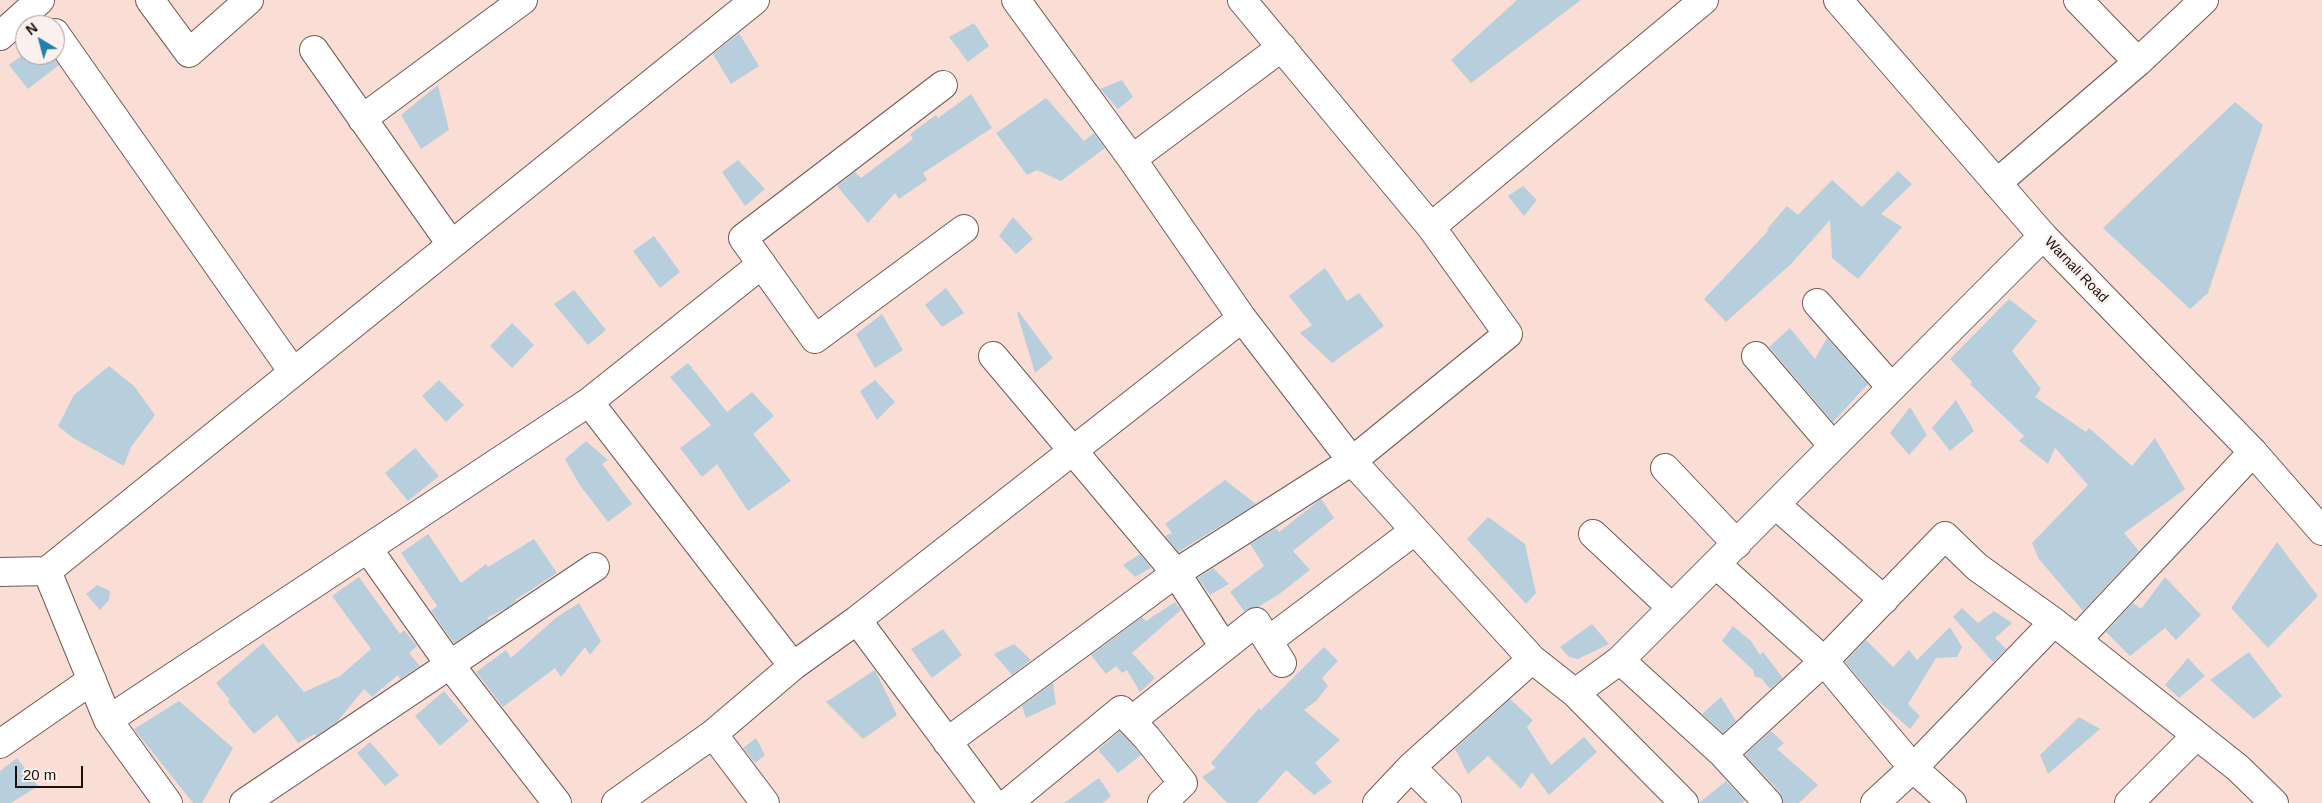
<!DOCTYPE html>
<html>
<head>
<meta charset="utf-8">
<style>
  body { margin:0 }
  #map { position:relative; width:2322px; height:803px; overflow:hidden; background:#faded6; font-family:Arial,sans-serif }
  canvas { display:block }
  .north { position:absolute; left:15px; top:15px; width:50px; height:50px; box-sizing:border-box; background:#fbf0ec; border:1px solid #a19693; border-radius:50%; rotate:323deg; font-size:14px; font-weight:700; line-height:20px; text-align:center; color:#19100d }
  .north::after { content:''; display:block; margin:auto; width:18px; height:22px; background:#2280ac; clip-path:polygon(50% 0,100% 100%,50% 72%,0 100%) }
  .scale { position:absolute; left:15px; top:766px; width:68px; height:22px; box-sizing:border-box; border:2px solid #19100d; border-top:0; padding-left:6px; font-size:15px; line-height:18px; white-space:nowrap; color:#19100d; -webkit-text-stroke:4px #fbf0ec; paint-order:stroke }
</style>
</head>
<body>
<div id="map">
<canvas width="2322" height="803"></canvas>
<div class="north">N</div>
<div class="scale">20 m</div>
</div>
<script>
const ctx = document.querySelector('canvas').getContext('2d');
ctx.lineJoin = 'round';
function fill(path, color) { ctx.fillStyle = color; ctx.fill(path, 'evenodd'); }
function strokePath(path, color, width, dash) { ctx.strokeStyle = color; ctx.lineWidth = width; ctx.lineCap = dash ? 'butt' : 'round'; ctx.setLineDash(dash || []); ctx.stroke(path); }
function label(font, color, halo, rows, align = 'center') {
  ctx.font = font + ' Arial,sans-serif'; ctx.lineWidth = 5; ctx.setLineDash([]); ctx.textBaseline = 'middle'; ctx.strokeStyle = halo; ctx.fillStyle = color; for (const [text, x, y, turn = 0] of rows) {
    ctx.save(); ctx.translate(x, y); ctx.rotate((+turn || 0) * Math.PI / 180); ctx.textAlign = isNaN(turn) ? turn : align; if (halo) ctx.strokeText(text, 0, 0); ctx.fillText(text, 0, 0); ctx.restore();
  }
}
fill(new Path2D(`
  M 1517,0 L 1581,0 L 1471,83 L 1451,60 Z
  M 974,23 L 989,46 L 968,62 L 949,37 Z
  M 739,33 L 759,66 L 731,84 L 713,54 Z
  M 25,53 L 25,55 L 51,55 L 59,65 L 28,89 L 9,65 Z
  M 1122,80 L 1133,97 L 1118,109 L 1100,89 Z
  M 438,85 L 449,130 L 421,149 L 401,115 Z
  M 971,94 L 992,128 L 923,173 L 927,180 L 899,199 L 895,193 L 868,223 L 837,186 L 855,172 L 861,178 L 913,139 L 910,134 L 936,115 L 938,118 Z
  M 1046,98 L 1084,141 L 1094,133 L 1105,148 L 1061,181 L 1037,170 L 1027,175 L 996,133 Z
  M 2235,102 L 2263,125 L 2208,293 L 2190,309 L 2103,228 Z
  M 738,160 L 765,189 L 745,206 L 722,172 Z
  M 1898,171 L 1912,184 L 1881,214 L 1902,227 L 1858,279 L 1832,258 L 1830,220 L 1791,264 L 1726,322 L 1704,299 L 1768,231 L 1767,229 L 1787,206 L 1798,215 L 1832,180 L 1862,207 Z
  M 1523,186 L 1537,200 L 1524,216 L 1508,196 Z
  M 1013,217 L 1033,239 L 1016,254 L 999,236 Z
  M 654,236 L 680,272 L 660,288 L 633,251 Z
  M 1325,268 L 1347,301 L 1359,293 L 1384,326 L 1332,363 L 1300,333 L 1312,325 L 1289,296 Z
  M 946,288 L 964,313 L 942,327 L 925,305 Z
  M 574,290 L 606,330 L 588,345 L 554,304 Z
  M 2009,299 L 2037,321 L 2012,351 L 2041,389 L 2035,397 L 2086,432 L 2089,428 L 2132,466 L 2155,438 L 2185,489 L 2124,533 L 2139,551 L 2083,611 L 2039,559 L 2032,543 L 2088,485 L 2055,448 L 2048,464 L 2019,441 L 2024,436 L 1970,384 L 1972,382 L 1950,359 Z
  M 1019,312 L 1053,358 L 1035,373 L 1017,313 Z
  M 882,314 L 903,350 L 875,368 L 856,334 Z
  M 512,323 L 534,345 L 512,368 L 490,346 Z
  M 1790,328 L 1815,359 L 1827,338 L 1868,384 L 1833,422 L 1769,347 Z
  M 688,363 L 727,412 L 752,392 L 774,416 L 753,434 L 791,481 L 748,511 L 717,464 L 702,477 L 680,448 L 711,425 L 670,377 Z
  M 109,366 L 134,386 L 155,415 L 131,447 L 124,466 L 73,438 L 58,426 L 74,395 Z
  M 439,380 L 464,405 L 446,422 L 422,396 Z
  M 875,380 L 895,402 L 877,420 L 860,391 Z
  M 1956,400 L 1974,431 L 1950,451 L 1932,428 Z
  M 1910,407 L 1927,435 L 1909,455 L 1890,433 Z
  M 586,441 L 608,460 L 602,464 L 632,504 L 608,522 L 579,484 L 565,459 Z
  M 415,448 L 439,476 L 408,501 L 385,473 Z
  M 1225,480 L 1256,504 L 1178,552 L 1165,536 L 1172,533 L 1165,524 Z
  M 1321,499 L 1334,518 L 1293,551 L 1310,570 L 1278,595 L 1258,607 L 1244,611 L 1230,592 L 1264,566 L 1250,544 L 1276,528 L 1279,532 Z
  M 1488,517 L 1525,544 L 1536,593 L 1526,604 L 1467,539 Z
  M 428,534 L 461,583 L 486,564 L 488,567 L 534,539 L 557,573 L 515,600 L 516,601 L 508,607 L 487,618 L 489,620 L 454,643 L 431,611 L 437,606 L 401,553 Z
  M 2277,542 L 2318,596 L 2268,648 L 2231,608 Z
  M 1140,554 L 1151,568 L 1135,577 L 1123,565 Z
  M 1213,568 L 1229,584 L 1210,595 L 1198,578 Z
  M 359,577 L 400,634 L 404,630 L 417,646 L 409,653 L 420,666 L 400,679 L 398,675 L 372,697 L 364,689 L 337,722 L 316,736 L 315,734 L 298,743 L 277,715 L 254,734 L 228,702 L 230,700 L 216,683 L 263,643 L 304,692 L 340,676 L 371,649 L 332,596 Z
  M 2165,577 L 2201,615 L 2176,640 L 2165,628 L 2130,656 L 2106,632 L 2133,603 L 2141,609 Z
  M 97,585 L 110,591 L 109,600 L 100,610 L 86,594 Z
  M 1175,602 L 1181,610 L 1132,653 L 1155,678 L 1140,692 L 1127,670 L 1122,673 L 1116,666 L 1106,674 L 1091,655 L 1142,617 L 1146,621 Z
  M 579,603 L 601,641 L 590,655 L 585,647 L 561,677 L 555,668 L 503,707 L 476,672 L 506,650 L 511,658 L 557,617 Z
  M 1962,608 L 1978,623 L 1994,611 L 2012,623 L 1995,638 L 2006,649 L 1993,662 L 1953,617 Z
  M 1592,624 L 1609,644 L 1578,659 L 1569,657 L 1560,647 Z
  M 1733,626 L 1751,641 L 1760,655 L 1763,652 L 1783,678 L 1770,689 L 1761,678 L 1755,677 L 1753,670 L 1722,641 Z
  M 1950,627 L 1962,647 L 1957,657 L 1936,658 L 1908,704 L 1920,716 L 1910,729 L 1876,699 L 1845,662 L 1866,640 L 1893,667 L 1909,650 L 1917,660 Z
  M 943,629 L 962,655 L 932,678 L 911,649 Z
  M 1014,644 L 1031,660 L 1012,675 L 994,654 Z
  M 1324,647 L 1338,661 L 1322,678 L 1328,686 L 1316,701 L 1304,710 L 1340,740 L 1315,763 L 1332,782 L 1314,795 L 1286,770 L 1257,803 L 1227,803 L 1202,777 L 1216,768 L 1211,763 L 1259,708 L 1261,710 Z
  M 2249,652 L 2282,696 L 2254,719 L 2210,680 Z
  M 2188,658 L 2205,676 L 2179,698 L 2165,685 Z
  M 875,670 L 897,715 L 863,739 L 826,702 Z
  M 1053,683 L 1056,704 L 1026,718 L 1022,706 Z
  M 444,691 L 469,721 L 440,746 L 415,716 Z
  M 1721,697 L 1736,721 L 1723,733 L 1702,714 Z
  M 1510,699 L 1533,720 L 1527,727 L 1551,765 L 1584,737 L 1597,752 L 1549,795 L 1532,772 L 1521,789 L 1488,756 L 1468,774 L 1455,749 Z
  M 179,701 L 233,748 L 202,803 L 193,803 L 134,729 Z
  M 2079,717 L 2100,729 L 2048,774 L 2040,755 Z
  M 1120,731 L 1141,755 L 1118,773 L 1098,750 Z
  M 1771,731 L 1784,743 L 1777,749 L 1818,785 L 1799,803 L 1783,803 L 1780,792 L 1745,755 Z
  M 756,738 L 765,755 L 755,763 L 743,748 Z
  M 370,742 L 399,775 L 385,786 L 357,753 Z
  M 17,758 L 38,786 L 11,803 L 0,803 L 0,771 Z
  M 1099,778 L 1111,796 L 1103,803 L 1064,803 Z
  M 1726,781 L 1745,801 L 1742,803 L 1699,803 Z`), '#b7cedd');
const minor = new Path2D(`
  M 150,0 L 189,53 L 249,0
  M 1016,0 L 1132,159
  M 2078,0 L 2138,62
  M 55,33 L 293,372
  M 0,36 L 40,0
  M 1282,47 L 1132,159 L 1242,318 L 1352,461 L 1532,659
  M 314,50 L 451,244
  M 943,85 L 743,238 L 815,339 L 964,229
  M 362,119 L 523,0
  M 1997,183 L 2138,62 L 2204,0
  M 1431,227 L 1704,0
  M 1817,303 L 1891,387
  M 993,356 L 1176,573 L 1224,647
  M 1756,356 L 1833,446
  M 589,402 L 793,666
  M 1665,468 L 1737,544
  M 1776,505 L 1884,600
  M 1593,534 L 1672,608
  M 368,549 L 450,665 L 557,803
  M 1716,564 L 1824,661 L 1913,768 L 2054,622 L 2238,768 L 2274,803
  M 0,572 L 47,571
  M 857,620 L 993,803
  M 2077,640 L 2253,452
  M 1268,641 L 1409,535
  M 1620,660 L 1723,754 L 1768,803
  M 1575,693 L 1684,803
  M 108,720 L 47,571 L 755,0
  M 1131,721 L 1256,622 L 1282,663
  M 713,734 L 765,803
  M 947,742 L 1176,573 L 1352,461 L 1508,334 L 1431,227 L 1242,0
  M 0,744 L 92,680
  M 1723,754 L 1824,661 L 1945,536 L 1977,567 L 2054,622
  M 1411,767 L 1447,803
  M 168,803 L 108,720 L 589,402 L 762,264
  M 244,803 L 595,567
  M 616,803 L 713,734 L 793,666 L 857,620 L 1242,318
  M 1008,803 L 1121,710 L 1147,738 L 1183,783 L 1162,803
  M 1377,803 L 1411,767 L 1532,659 L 1575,693 L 1620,660 L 2043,236
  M 1875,803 L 1913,768 L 1952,803
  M 2129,803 L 2196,736`);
const major = new Path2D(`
  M 1838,0 L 2043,236 L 2253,452 L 2322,531`);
strokePath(minor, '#715a54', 30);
strokePath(major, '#715a54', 30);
strokePath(minor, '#fff', 28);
strokePath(major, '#fff', 28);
label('14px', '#19100d', '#fbf0ec', [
  ["Warnali Road",2076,270,46]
]);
</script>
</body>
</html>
